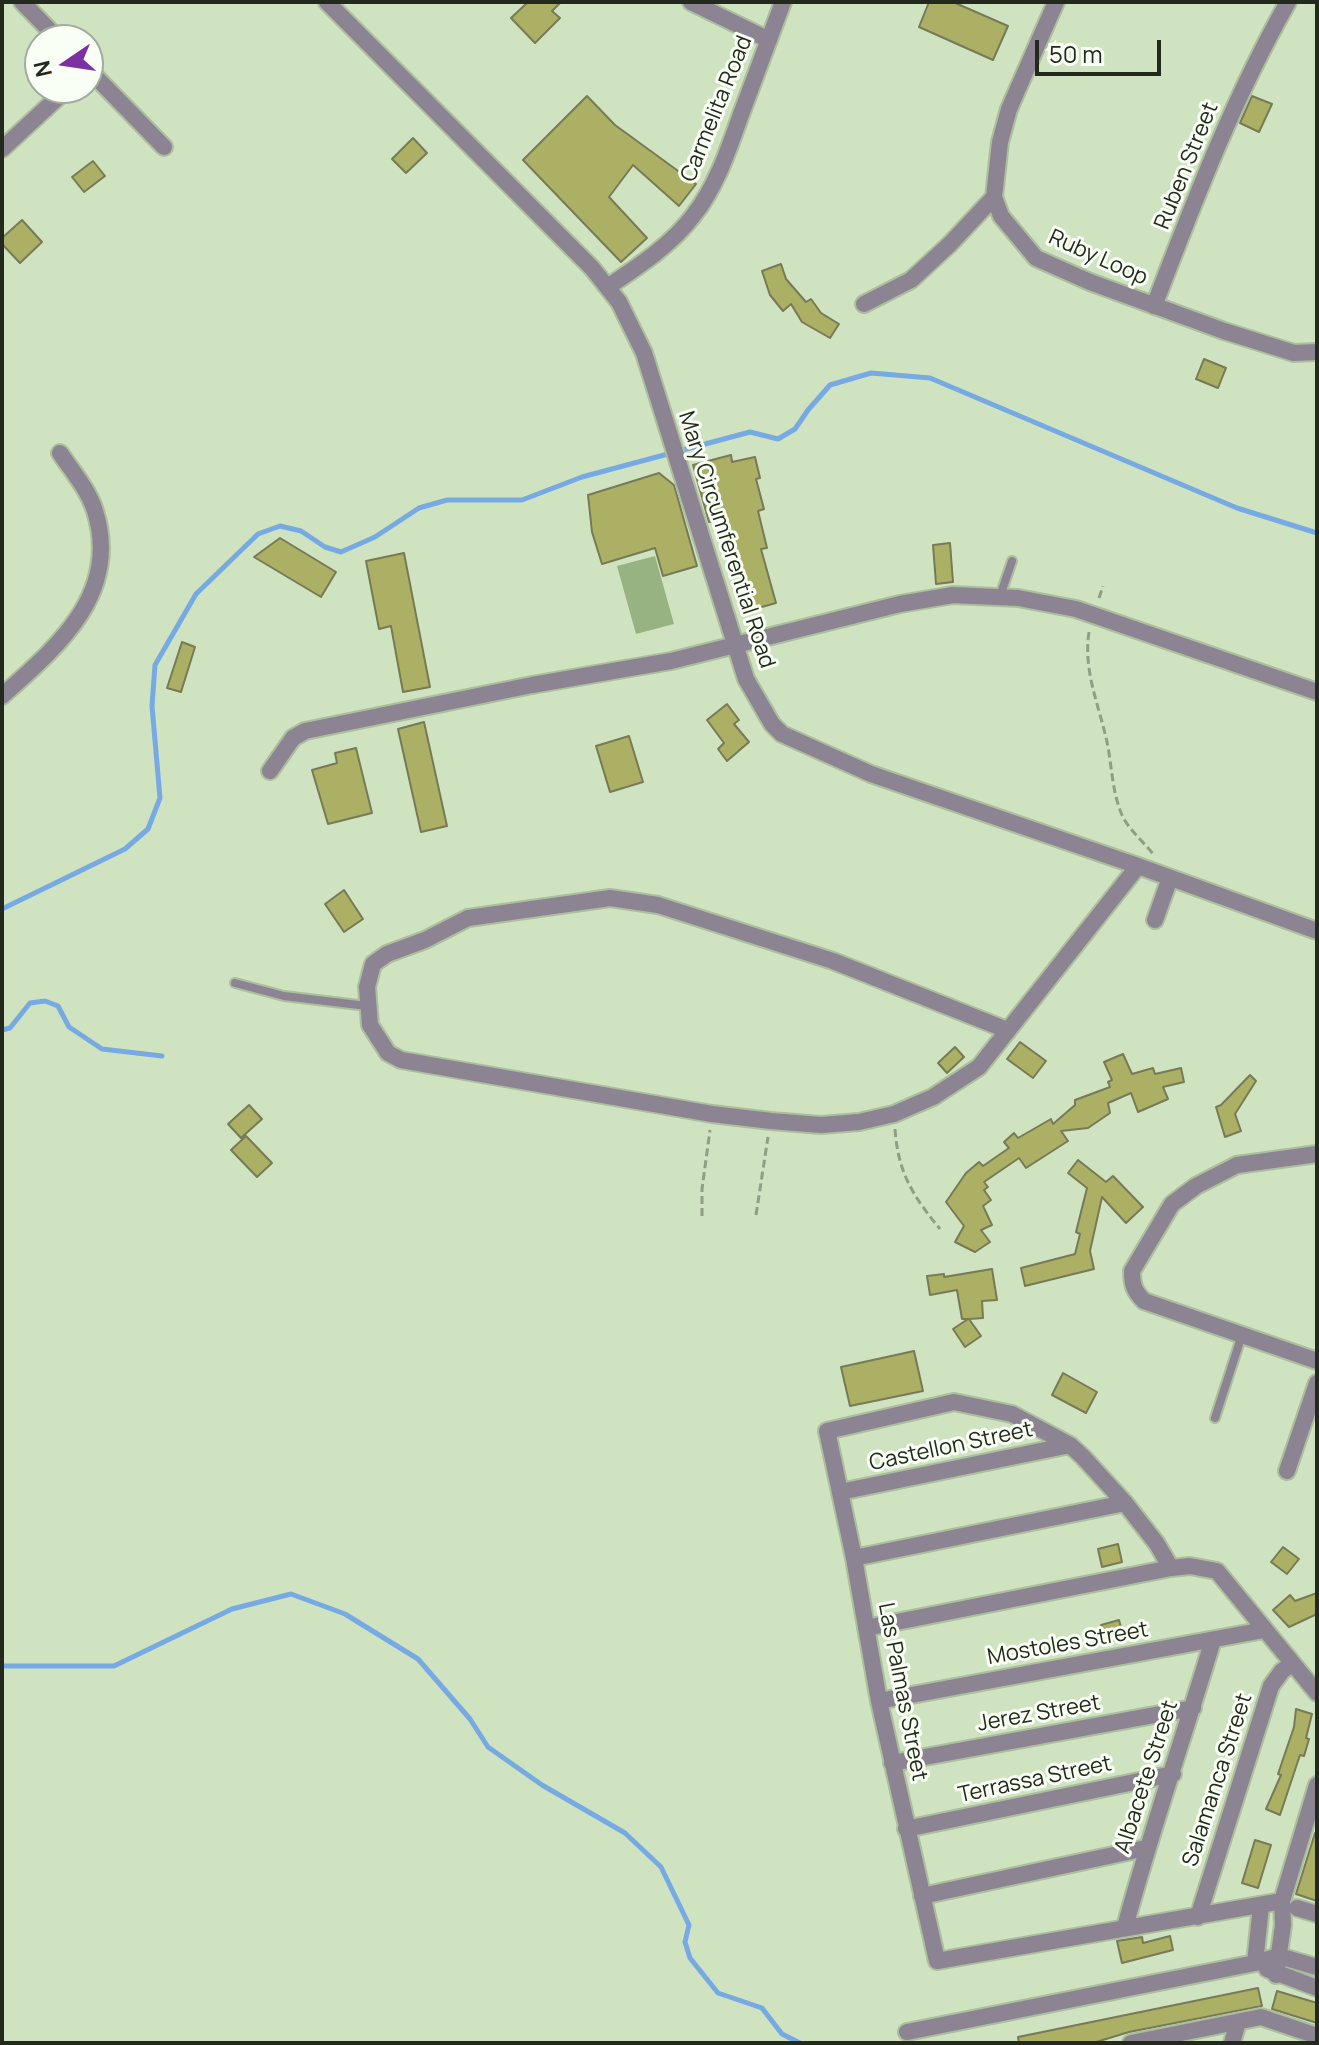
<!DOCTYPE html>
<html>
<head>
<meta charset="utf-8">
<style>
  body { margin:0 }
  #map { position:relative; width:1319px; height:2045px; overflow:hidden; background:#cfe3c0; font-family:Manrope,sans-serif }
  canvas { display:block }
  .frame { position:absolute; inset:0; border:4px solid #232a1d; pointer-events:none }
  .north { position:absolute; left:24px; top:24px; width:80px; height:80px; box-sizing:border-box; background:#f9fff4; border:2px solid #a3aa9e; border-radius:50%; rotate:257deg; font-size:22px; font-weight:700; line-height:32px; text-align:center; color:#232a1d }
  .north::after { content:''; display:block; margin:auto; width:28px; height:36px; background:#7c31a3; clip-path:polygon(50% 0,100% 100%,50% 72%,0 100%) }
  .scale { position:absolute; left:1035px; top:40px; width:126px; height:36px; box-sizing:border-box; border:4px solid #232a1d; border-top:0; padding-left:10px; font-size:24px; line-height:28px; white-space:nowrap; color:#232a1d; -webkit-text-stroke:6px #f9fff4; paint-order:stroke }
</style>
</head>
<body>
<div id="map">
<canvas width="1319" height="2045"></canvas>
<div class="frame"></div>
<div class="north">N</div>
<div class="scale">50 m</div>
</div>
<script>
const ctx = document.querySelector('canvas').getContext('2d');
ctx.lineJoin = 'round';
function fill(path, color) { ctx.fillStyle = color; ctx.fill(path, 'evenodd'); }
function strokePath(path, color, width, dash) { ctx.strokeStyle = color; ctx.lineWidth = width; ctx.lineCap = dash ? 'butt' : 'round'; ctx.setLineDash(dash || []); ctx.stroke(path); }
function label(font, color, halo, rows, align = 'center') {
  ctx.font = font + ' Manrope,sans-serif'; ctx.lineWidth = 6; ctx.setLineDash([]); ctx.textBaseline = 'middle'; ctx.strokeStyle = halo; ctx.fillStyle = color; for (const [text, x, y, turn = 0] of rows) {
    ctx.save(); ctx.translate(x, y); ctx.rotate((+turn || 0) * Math.PI / 180); ctx.textAlign = isNaN(turn) ? turn : align; if (halo) ctx.strokeText(text, 0, 0); ctx.fillText(text, 0, 0); ctx.restore();
  }
}
fill(new Path2D(`
  M 655,556 L 674,624 L 636,634 L 617,566 Z`), '#97b381');
strokePath(new Path2D(`
  M 2,909 L 125,849 L 148,829 L 160,798 L 152,706 L 155,665 L 196,594 L 258,534 L 280,526 L 301,531 L 325,547 L 341,552 L 375,537 L 419,508 L 447,500 L 522,500 L 582,477 L 750,432 L 778,439 L 795,429 L 808,410 L 830,385 L 871,373 L 930,378 L 1237,508 L 1317,533
  M 2,1030 L 10,1028 L 30,1003 L 45,1001 L 58,1006 L 69,1027 L 102,1049 L 162,1056
  M 2,1666 L 114,1666 L 232,1609 L 291,1594 L 345,1614 L 418,1659 L 470,1719 L 488,1747 L 542,1785 L 625,1833 L 661,1867 L 689,1925 L 685,1942 L 690,1958 L 718,1993 L 762,2008 L 782,2034 L 800,2043`), '#77aae3', 5);
const building = new Path2D(`
  M 528,2 L 561,2 L 552,11 L 560,18 L 535,43 L 511,18 Z
  M 929,2 L 953,2 L 1008,26 L 993,60 L 919,27 Z
  M 587,96 L 615,125 L 696,184 L 679,206 L 633,165 L 609,197 L 647,238 L 621,262 L 523,160 Z
  M 1252,96 L 1272,104 L 1259,132 L 1240,123 Z
  M 413,138 L 427,153 L 406,173 L 392,159 Z
  M 93,161 L 105,176 L 84,192 L 72,177 Z
  M 22,220 L 42,242 L 20,263 L 2,244 L 2,238 Z
  M 781,264 L 786,279 L 806,302 L 811,299 L 821,313 L 839,324 L 830,338 L 802,322 L 791,304 L 783,311 L 770,295 L 762,271 Z
  M 1204,359 L 1226,368 L 1218,388 L 1196,379 Z
  M 731,455 L 732,462 L 755,457 L 760,478 L 756,479 L 764,509 L 758,511 L 767,548 L 761,549 L 776,603 L 751,610 L 736,556 L 728,558 L 719,520 L 709,522 L 693,465 Z
  M 659,473 L 674,485 L 697,566 L 663,576 L 655,548 L 602,564 L 592,532 L 588,495 Z
  M 280,538 L 336,572 L 321,597 L 254,557 Z
  M 950,543 L 953,582 L 936,584 L 933,545 Z
  M 404,553 L 430,687 L 403,692 L 391,626 L 379,629 L 366,561 Z
  M 182,642 L 195,647 L 181,692 L 167,688 Z
  M 727,704 L 739,720 L 734,724 L 749,742 L 727,761 L 718,749 L 724,743 L 707,720 Z
  M 424,722 L 447,826 L 421,832 L 398,729 Z
  M 629,736 L 643,782 L 610,792 L 596,746 Z
  M 356,748 L 372,813 L 328,824 L 312,770 L 337,763 L 335,753 Z
  M 344,890 L 363,919 L 344,932 L 325,904 Z
  M 1020,1042 L 1046,1061 L 1033,1078 L 1007,1059 Z
  M 955,1047 L 964,1057 L 947,1073 L 938,1063 Z
  M 1123,1054 L 1132,1074 L 1153,1068 L 1155,1074 L 1181,1068 L 1184,1082 L 1163,1087 L 1168,1099 L 1138,1112 L 1131,1093 L 1108,1103 L 1110,1113 L 1088,1128 L 1061,1131 L 1068,1141 L 1026,1168 L 1019,1158 L 984,1182 L 988,1187 L 984,1190 L 991,1200 L 983,1206 L 992,1225 L 981,1230 L 990,1242 L 975,1252 L 955,1242 L 964,1226 L 946,1202 L 966,1173 L 979,1162 L 983,1166 L 1009,1148 L 1004,1142 L 1014,1133 L 1018,1138 L 1051,1119 L 1053,1124 L 1075,1105 L 1075,1100 L 1110,1087 L 1108,1082 L 1112,1080 L 1104,1062 Z
  M 1250,1075 L 1256,1081 L 1235,1114 L 1241,1131 L 1225,1137 L 1216,1107 L 1221,1105 Z
  M 249,1105 L 262,1119 L 241,1138 L 228,1124 Z
  M 246,1136 L 272,1163 L 257,1177 L 231,1150 Z
  M 1078,1160 L 1106,1182 L 1113,1176 L 1143,1207 L 1126,1223 L 1102,1197 L 1090,1251 L 1094,1269 L 1025,1286 L 1021,1268 L 1075,1254 L 1080,1234 L 1076,1232 L 1087,1188 L 1068,1173 Z
  M 992,1269 L 997,1300 L 982,1301 L 983,1318 L 969,1319 L 981,1336 L 965,1347 L 953,1329 L 968,1319 L 962,1319 L 957,1290 L 930,1295 L 927,1276 L 944,1274 L 944,1277 Z
  M 914,1351 L 923,1391 L 850,1406 L 841,1367 Z
  M 1063,1373 L 1097,1392 L 1086,1413 L 1052,1395 Z
  M 1118,1544 L 1122,1562 L 1102,1567 L 1098,1549 Z
  M 1283,1547 L 1299,1559 L 1287,1574 L 1271,1562 Z
  M 1317,1593 L 1317,1614 L 1289,1627 L 1273,1610 L 1290,1595 L 1295,1601 Z
  M 1119,1620 L 1124,1638 L 1106,1643 L 1101,1625 Z
  M 1296,1709 L 1312,1714 L 1306,1738 L 1309,1739 L 1304,1756 L 1300,1755 L 1280,1815 L 1266,1809 L 1281,1775 L 1278,1774 L 1294,1727 Z
  M 1315,1833 L 1317,1834 L 1317,1901 L 1296,1894 Z
  M 1255,1840 L 1271,1845 L 1258,1888 L 1242,1883 Z
  M 1170,1936 L 1173,1950 L 1122,1963 L 1117,1941 L 1142,1937 L 1143,1943 Z
  M 1258,1988 L 1262,2006 L 1129,2032 L 1093,2043 L 1019,2043 L 1018,2037 Z
  M 1277,1991 L 1317,2003 L 1317,2023 L 1272,2009 Z`);
fill(building, '#abb065');
strokePath(building, '#777a57', 2);
const lane = new Path2D(`
  M 1000,596 L 1012,561
  M 235,983 L 284,996 L 367,1006
  M 1215,1418 L 1242,1335`);
const street = new Path2D(`
  M 22,2 L 59,40
  M 327,2 L 592,268 L 619,302 L 644,353 L 746,679 L 772,724 L 782,734 L 871,774 L 1138,866 L 1317,931
  M 691,2 L 769,40
  M 1056,2 L 1009,109 L 1000,142 L 994,197 L 1001,216 L 1036,258 L 1090,282 L 1224,331 L 1294,353 L 1317,352
  M 88,69 L 164,147
  M 2,149 L 68,88
  M 609,286 C 639,266 671,245 693,216 C 716,187 728,151 740,117 C 754,79 769,40 783,2
  M 864,304 L 911,280 L 950,244 L 994,197
  M 1154,306 C 1194,202 1233,99 1288,2
  M 2,696 C 57,647 121,594 95,511 C 88,489 72,471 60,453
  M 270,771 L 293,738 L 305,731 L 532,685 L 671,661 L 900,604 L 953,595 L 1018,598 L 1076,609 L 1317,692
  M 1155,920 L 1170,878
  M 1007,1030 L 833,961 L 658,905 L 610,898 L 468,918 L 425,940 L 387,954 L 373,964 L 367,987 L 370,1025 L 388,1053 L 401,1060 L 712,1114 L 771,1121 L 821,1125 L 859,1122 L 894,1114 L 933,1097 L 979,1067 L 1138,866
  M 1317,1154 L 1237,1165 L 1196,1186 L 1172,1204 L 1132,1271 C 1132,1285 1134,1291 1144,1301 L 1317,1361
  M 1287,1471 L 1317,1383
  M 840,1492 L 1070,1445
  M 854,1558 L 1125,1503
  M 1171,1568 L 1157,1544 L 1125,1503 L 1083,1457 L 1070,1445 L 1012,1414 L 954,1402 L 827,1431 L 854,1558 L 879,1701 L 937,1961 L 1282,1901
  M 866,1628 L 1171,1568 L 1190,1566 L 1217,1571 L 1317,1693
  M 879,1701 L 1264,1630
  M 892,1763 L 1193,1708
  M 906,1829 L 1173,1774
  M 922,1896 L 1146,1848
  M 1297,1908 L 1317,1914
  M 1198,1917 L 1271,1686 L 1282,1671 L 1292,1664
  M 1125,1927 C 1151,1831 1184,1736 1213,1640
  M 1255,1963 L 1261,1906
  M 1267,1969 L 1317,1988
  M 1276,1975 L 1283,1925 L 1282,1901 L 1317,1785
  M 907,2032 L 1255,1963 L 1279,1956 L 1317,1967
  M 1131,2043 L 1261,2017 L 1317,2036
  M 1232,2043 L 1238,2022`);
strokePath(lane, '#adbe9f', 12);
strokePath(street, '#adbe9f', 20);
strokePath(new Path2D(`
  M 1099,598 L 1103,586
  M 1089,632 C 1083,671 1099,705 1107,742 C 1112,766 1112,792 1122,815 C 1129,830 1143,841 1153,854
  M 895,1129 C 898,1173 913,1196 940,1229
  M 756,1215 L 768,1137
  M 702,1216 L 702,1189 L 710,1130`), '#909f84', 3, [8, 4]);
strokePath(lane, '#8c8492', 8);
strokePath(street, '#8c8492', 16);
label('22px', '#232a1d', '#f9fff4', [
  ["Carmelita Road",717,109,-68],
  ["Ruben Street",1187,166,-68],
  ["Ruby Loop",1098,258,24],
  ["Mary Circumferential Road",726,540,72],
  ["Castellon Street",951,1447,-12],
  ["Mostoles Street",1068,1644,-10],
  ["Las Palmas Street",902,1692,79],
  ["Jerez Street",1039,1714,-10],
  ["Albacete Street",1147,1777,-72],
  ["Terrassa Street",1035,1780,-12],
  ["Salamanca Street",1218,1780,-72]
]);
</script>
</body>
</html>
